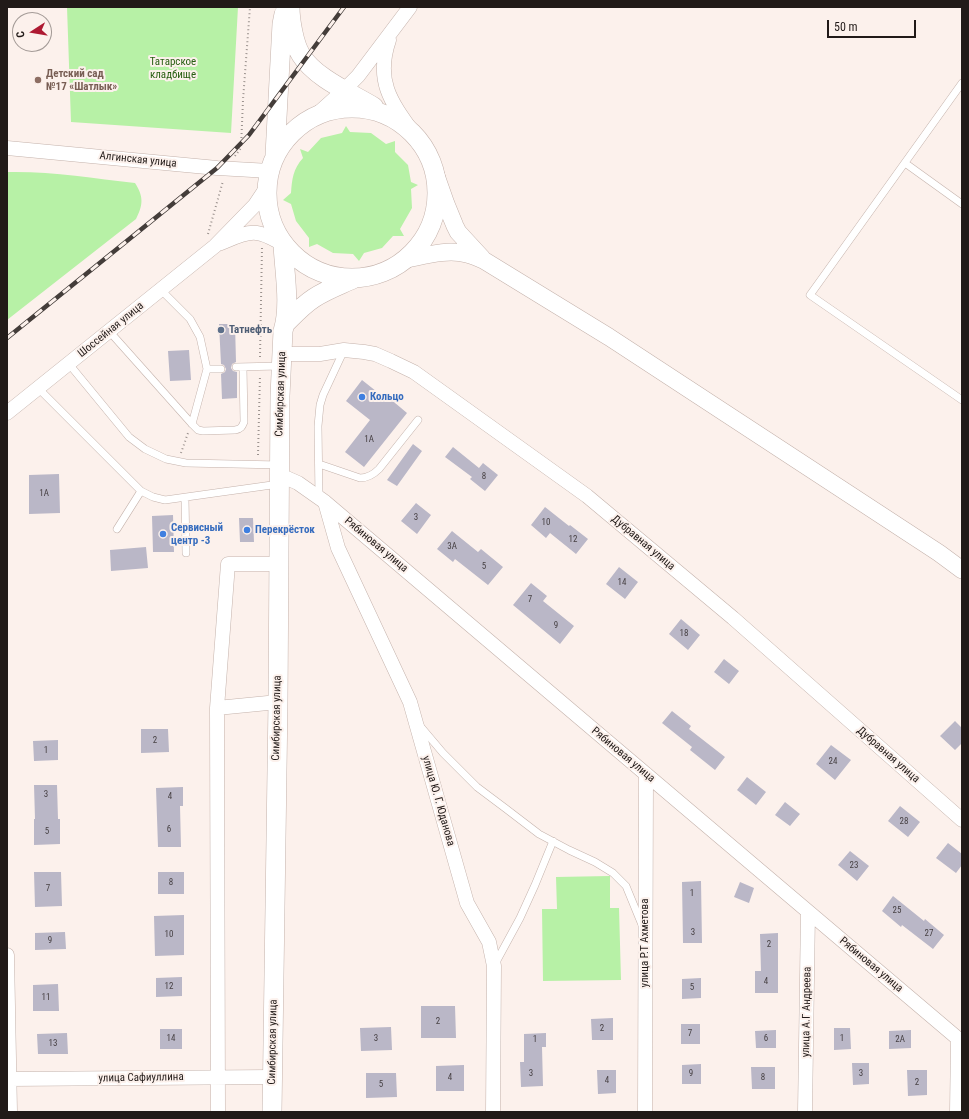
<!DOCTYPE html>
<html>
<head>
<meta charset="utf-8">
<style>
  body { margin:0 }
  #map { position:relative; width:969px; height:1119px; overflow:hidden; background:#fcf1ec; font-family:"Roboto Condensed",sans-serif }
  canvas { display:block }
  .frame { position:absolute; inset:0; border:8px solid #211a18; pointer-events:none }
  .north { position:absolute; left:12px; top:12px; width:40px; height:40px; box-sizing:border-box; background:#fcf1ec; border:1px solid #a49b97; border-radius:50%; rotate:258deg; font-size:11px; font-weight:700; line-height:16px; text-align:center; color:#211a18 }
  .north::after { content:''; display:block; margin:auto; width:14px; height:18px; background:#ae1a32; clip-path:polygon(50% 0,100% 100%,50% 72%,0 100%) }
  .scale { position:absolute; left:827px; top:20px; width:89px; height:18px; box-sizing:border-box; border:2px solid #211a18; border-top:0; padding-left:5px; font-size:12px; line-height:14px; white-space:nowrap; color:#211a18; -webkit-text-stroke:3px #fcf1ec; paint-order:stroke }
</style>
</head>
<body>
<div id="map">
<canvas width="969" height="1119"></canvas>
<div class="frame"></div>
<div class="north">С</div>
<div class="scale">50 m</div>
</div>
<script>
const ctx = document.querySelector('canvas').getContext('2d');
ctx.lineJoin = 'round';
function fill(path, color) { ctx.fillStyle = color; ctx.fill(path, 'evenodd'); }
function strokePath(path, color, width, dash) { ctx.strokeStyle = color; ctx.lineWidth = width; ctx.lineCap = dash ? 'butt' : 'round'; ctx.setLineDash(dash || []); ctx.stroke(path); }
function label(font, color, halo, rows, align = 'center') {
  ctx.font = font + ' "Roboto Condensed",sans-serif'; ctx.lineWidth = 4; ctx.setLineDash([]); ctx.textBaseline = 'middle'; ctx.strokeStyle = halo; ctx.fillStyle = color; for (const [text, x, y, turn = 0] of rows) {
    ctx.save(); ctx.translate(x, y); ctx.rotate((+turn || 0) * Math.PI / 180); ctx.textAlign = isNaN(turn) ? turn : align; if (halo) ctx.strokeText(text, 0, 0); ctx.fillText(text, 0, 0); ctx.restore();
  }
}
fill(new Path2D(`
  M 67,7 L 238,7 L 231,133 L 71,122 Z
  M 346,126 L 350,132 L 371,133 L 386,144 L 395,141 L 395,152 L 408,165 L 411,182 L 418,185 L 411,189 L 412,208 L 400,229 L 404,236 L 393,236 L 382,248 L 364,253 L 359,261 L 353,254 L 333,253 L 317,244 L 309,247 L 309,238 L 296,221 L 291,204 L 283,200 L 291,193 C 292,179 293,169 303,158 L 300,149 L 308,152 L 321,138 L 342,133 Z
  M 7,172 C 50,171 92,178 135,183 C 144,197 143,205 136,219 L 7,320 Z
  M 610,876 L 610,908 L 619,908 L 621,980 L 543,981 L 542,909 L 557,909 L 556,877 Z`), '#b7f1a6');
fill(new Path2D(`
  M 219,324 L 235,324 L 236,362 L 232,364 L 231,368 L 233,371 L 237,372 L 237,398 L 222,399 L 221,374 L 225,372 L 226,369 L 224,365 L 221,364 Z
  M 189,350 L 191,380 L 170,381 L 168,351 Z
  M 362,380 L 386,399 L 388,397 L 407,413 L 364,467 L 345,452 L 370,420 L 346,401 Z
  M 413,444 L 422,451 L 397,486 L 387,480 Z
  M 453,447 L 479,468 L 483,463 L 498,475 L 485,491 L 470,479 L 472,477 L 445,457 Z
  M 59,474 L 60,513 L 29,514 L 29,475 Z
  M 416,503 L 431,515 L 417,534 L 401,521 Z
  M 545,507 L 569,526 L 570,525 L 588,539 L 576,554 L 550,533 L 546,538 L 531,525 Z
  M 173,515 L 174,552 L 153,552 L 152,516 Z
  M 239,518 L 253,518 L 254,542 L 240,542 Z
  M 452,531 L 478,552 L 481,549 L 503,567 L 488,585 L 455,559 L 453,562 L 437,549 Z
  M 146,547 L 148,568 L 111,571 L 110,550 Z
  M 619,567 L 638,582 L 625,599 L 606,584 Z
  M 531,583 L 547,596 L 543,601 L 574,626 L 560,644 L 513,605 Z
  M 681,619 L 700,635 L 688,650 L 669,634 Z
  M 724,659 L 739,671 L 729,684 L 714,672 Z
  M 672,711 L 691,726 L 689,729 L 725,757 L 715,770 L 690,750 L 692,747 L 662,723 Z
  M 955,721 L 962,728 L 962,743 L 955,750 L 940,736 Z
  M 141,729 L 168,729 L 169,752 L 141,753 Z
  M 58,740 L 58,760 L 34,761 L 33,741 Z
  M 831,745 L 851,760 L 835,780 L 816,764 Z
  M 747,777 L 766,792 L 756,805 L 737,790 Z
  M 34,785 L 57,785 L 58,819 L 60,819 L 60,844 L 34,845 L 34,819 L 35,819 Z
  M 183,787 L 183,806 L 180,806 L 181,847 L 158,847 L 156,788 Z
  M 785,802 L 800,814 L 790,826 L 775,815 Z
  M 900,806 L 920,822 L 908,837 L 888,821 Z
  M 948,843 L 962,854 L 962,865 L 956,873 L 936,858 Z
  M 850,851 L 869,866 L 857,881 L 838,865 Z
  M 34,872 L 61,872 L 62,906 L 35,907 Z
  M 158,872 L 184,872 L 184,894 L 158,894 Z
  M 701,881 L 702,943 L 683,943 L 682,882 Z
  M 740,882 L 754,888 L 749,903 L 734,897 Z
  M 893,896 L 924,921 L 925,919 L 944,935 L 933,949 L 902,925 L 901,927 L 882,911 Z
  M 184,915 L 184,955 L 155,956 L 154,916 Z
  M 65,932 L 66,949 L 35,950 L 35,933 Z
  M 778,933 L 778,993 L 755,993 L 755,971 L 761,971 L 760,934 Z
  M 182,977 L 182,996 L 156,997 L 156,978 Z
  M 701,978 L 701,998 L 682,999 L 682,979 Z
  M 58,984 L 59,1011 L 33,1011 L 33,985 Z
  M 421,1006 L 455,1006 L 456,1038 L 421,1038 Z
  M 613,1018 L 613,1040 L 592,1040 L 591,1019 Z
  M 681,1024 L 700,1024 L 700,1044 L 681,1044 Z
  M 391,1027 L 392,1050 L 361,1051 L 360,1028 Z
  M 834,1028 L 850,1028 L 851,1049 L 834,1050 Z
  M 160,1029 L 182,1029 L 182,1049 L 160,1049 Z
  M 776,1030 L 776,1048 L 756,1048 L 755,1031 Z
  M 911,1030 L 911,1048 L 889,1049 L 889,1031 Z
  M 67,1033 L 68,1054 L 38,1054 L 37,1034 Z
  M 546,1033 L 546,1047 L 542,1047 L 543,1086 L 521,1087 L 520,1062 L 524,1062 L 524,1034 Z
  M 852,1063 L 869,1063 L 869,1084 L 853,1085 Z
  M 701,1064 L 701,1084 L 682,1084 L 682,1065 Z
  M 464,1065 L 464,1091 L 436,1091 L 436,1066 Z
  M 751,1067 L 775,1067 L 775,1089 L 752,1089 Z
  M 597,1070 L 616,1070 L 616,1093 L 598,1094 Z
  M 907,1070 L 927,1070 L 927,1095 L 908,1096 Z
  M 366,1073 L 396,1073 L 397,1097 L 366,1098 Z`), '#bab7c7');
const service = new Path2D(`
  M 962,83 L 810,295 L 962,400
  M 905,163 L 962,204
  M 161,290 L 190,319 L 200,337 L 207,369 L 192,424
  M 109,331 L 192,424 L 198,430 L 203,431 L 235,430 C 241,429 242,427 244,422 L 243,367
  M 69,364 L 129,437 L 145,449 L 166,459 L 186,463 L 280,465
  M 236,367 L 280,366
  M 207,369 L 221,369
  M 38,388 L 141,491 L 153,497 L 165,500 L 279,484
  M 319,464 L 360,478 C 368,478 373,475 379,469 L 418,420
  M 185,498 L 186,553
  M 319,498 L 318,426 L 320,405 L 323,395 L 344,350
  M 117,529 L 141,491
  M 421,727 L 443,753 L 477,787 L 505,808 L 539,834 L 569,850 L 595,862 L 613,873 L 626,886 L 642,925
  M 495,964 L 520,918 L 535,885 L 553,841`);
const minor = new Path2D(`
  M 389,40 C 375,81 391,102 414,134
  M 314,117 L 344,90 L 358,76 L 410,7
  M 7,148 L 217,168 L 270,171
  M 221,243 C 231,239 246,231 257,233 C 266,234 275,240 283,244
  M 283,354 L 320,354 L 344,350 L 364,352 L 375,354 L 391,361 L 414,372 L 587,496 L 733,618 L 962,820
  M 7,413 L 215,246 L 255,205 L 267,187
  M 280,475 L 298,483 L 325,502 L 962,1042
  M 325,502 L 338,548 L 410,702 L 467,903 L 489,942 L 494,966 L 493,1112
  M 217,708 L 278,702
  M 7,955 L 10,1112
  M 9,1079 L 272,1077
  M 218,1112 L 217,708 L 228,564 L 279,564
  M 645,1112 L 646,774
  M 805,1112 L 808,912
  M 957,1112 L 958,1039`);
const tertiary = new Path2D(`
  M 433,167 L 446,204 L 455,226 L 458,232 L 482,258
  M 407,259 C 427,255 448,249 467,254 C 473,255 479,258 485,261 L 609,337 L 939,553 L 962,570`);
const secondary = new Path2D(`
  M 290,7 C 290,20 294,44 301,55 C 315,78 351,93 374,107
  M267 193a85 85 0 1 1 170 0a85 85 0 1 1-170 0Z
  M 275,155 L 282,24 L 284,14
  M 285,324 C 294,315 303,305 314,298 C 326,290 340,285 353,279
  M 272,1112 L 278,702 L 280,396 L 283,331 C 291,305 284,270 283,244`);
strokePath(service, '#c4b2ab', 8);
strokePath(minor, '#c4b2ab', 15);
strokePath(tertiary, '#c4b2ab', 18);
strokePath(secondary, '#c4b2ab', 20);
strokePath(new Path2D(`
  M 235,156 L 241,148 L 243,100 L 250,7
  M 208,234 L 223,181
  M 260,357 L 262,247
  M 181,453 L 188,433
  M 258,455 L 260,375`), '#9b928e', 2, [1, 3]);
strokePath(service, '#fff', 7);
strokePath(minor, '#fff', 14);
strokePath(tertiary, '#fff', 17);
strokePath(secondary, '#fff', 19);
const rail = new Path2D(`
  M 7,338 L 217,168 L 249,135 L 344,7`);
strokePath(rail, '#443d3a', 4.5);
strokePath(rail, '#fcf1ec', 3, [9]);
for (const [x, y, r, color] of [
  [38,80,4,"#8d6e63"],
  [221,330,4,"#5c6f8a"],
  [362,397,4,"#3f7fe0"],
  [247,530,4,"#3f7fe0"],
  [163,534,4,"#3f7fe0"]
]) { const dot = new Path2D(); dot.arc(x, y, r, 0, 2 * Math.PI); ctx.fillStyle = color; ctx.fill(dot); strokePath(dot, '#fcf1ec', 1.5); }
label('9px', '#474144', null, [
  ["1А",369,440],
  ["8",484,477],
  ["1А",44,494],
  ["3",416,518],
  ["10",546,523],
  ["12",573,540],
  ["3А",452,547],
  ["5",484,567],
  ["14",622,583],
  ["7",530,600],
  ["9",556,626],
  ["18",684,634],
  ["2",155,741],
  ["1",46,751],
  ["24",833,762],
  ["3",46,795],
  ["4",170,797],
  ["28",904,822],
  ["6",169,830],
  ["5",47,832],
  ["23",854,866],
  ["8",171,883],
  ["7",48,889],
  ["1",692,894],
  ["25",897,911],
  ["3",693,933],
  ["27",929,934],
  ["10",169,935],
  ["9",50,941],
  ["2",769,945],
  ["4",766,982],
  ["12",169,987],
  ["5",692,988],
  ["11",46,998],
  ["2",438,1022],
  ["2",602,1029],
  ["7",690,1034],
  ["14",171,1039],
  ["3",376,1039],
  ["6",766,1039],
  ["1",842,1039],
  ["1",535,1040],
  ["2А",900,1040],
  ["13",53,1044],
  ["3",531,1074],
  ["9",691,1074],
  ["3",861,1074],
  ["4",450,1078],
  ["8",763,1078],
  ["4",607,1081],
  ["2",917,1083],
  ["5",381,1085]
]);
label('11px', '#275e11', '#fcf1ec', [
  ["Татарское",173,62],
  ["кладбище",173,75]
]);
label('bold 11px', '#785e54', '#fcf1ec', [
  ["Детский сад",46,74],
  ["№17 «Шатлык»",46,87]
], 'left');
label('11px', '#211a18', '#fcf1ec', [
  ["Алгинская улица",138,160,6],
  ["Шоссейная улица",111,330,-39],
  ["Симбирская улица",281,394,-88],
  ["Дубравная улица",643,543,40],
  ["Рябиновая улица",376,545,40],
  ["Симбирская улица",277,718,-89],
  ["Рябиновая улица",623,755,40],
  ["Дубравная улица",888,755,41],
  ["улица Ю. Г. Юданова",438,801,74],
  ["улица Р.Т Ахметова",645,943,-90],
  ["Рябиновая улица",871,965,40],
  ["улица А.Г Андреева",807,1012,-89],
  ["Симбирская улица",273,1042,-89],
  ["улица Сафиуллина",141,1078,-1]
]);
label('bold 11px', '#4e5e75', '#fcf1ec', [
  ["Татнефть",229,330]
], 'left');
label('bold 11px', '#366cbe', '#fcf1ec', [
  ["Кольцо",370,397],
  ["Сервисный",171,528],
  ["центр -3",171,541],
  ["Перекрёсток",255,530]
], 'left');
</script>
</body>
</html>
